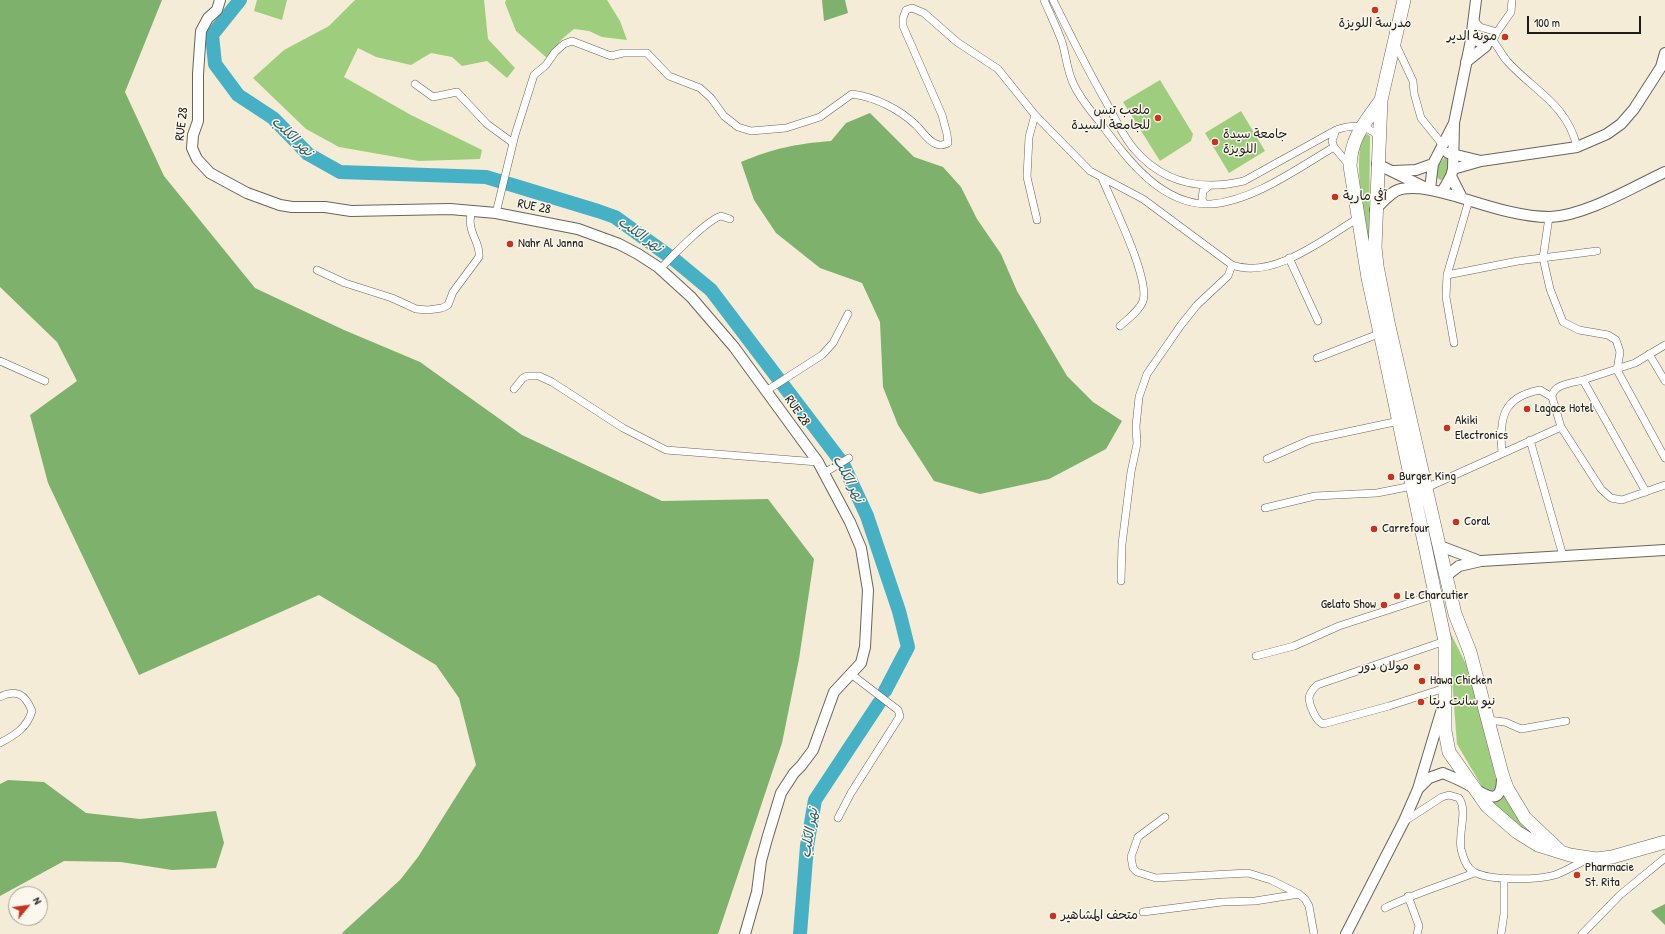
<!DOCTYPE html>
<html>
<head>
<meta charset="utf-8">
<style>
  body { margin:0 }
  #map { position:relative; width:1665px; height:934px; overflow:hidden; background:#f4ecd6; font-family:"Patrick Hand",sans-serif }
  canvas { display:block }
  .north { position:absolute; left:8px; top:886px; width:40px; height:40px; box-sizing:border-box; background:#fbf7ec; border:1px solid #a29f99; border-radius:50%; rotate:61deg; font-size:11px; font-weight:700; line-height:16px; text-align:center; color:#1c1c1c }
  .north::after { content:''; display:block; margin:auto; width:14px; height:18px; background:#c8321e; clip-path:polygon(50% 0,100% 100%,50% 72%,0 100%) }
  .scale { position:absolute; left:1527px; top:16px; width:114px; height:18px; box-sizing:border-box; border:2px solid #1c1c1c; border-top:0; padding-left:5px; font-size:12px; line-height:14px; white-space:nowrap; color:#1c1c1c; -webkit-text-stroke:3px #fbf7ec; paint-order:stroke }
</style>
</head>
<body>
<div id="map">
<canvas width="1665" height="934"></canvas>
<div class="north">N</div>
<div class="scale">100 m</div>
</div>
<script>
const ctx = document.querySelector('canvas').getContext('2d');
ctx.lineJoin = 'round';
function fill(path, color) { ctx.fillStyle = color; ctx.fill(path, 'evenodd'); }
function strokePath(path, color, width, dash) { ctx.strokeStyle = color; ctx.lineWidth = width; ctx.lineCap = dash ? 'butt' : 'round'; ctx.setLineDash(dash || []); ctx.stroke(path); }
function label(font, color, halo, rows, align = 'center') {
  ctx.font = font + ' "Patrick Hand","Playpen Sans Arabic",sans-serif'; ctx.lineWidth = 3; ctx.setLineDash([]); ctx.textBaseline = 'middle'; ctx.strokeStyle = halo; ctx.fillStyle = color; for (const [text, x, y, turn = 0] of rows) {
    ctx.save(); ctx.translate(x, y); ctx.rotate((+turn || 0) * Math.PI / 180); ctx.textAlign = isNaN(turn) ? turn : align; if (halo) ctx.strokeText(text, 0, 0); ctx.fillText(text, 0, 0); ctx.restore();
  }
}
fill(new Path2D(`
  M 257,0 L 287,0 L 282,20 L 254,11 Z
  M 355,0 L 484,0 L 488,39 L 515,68 L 507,78 L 487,61 L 462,66 L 452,57 L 431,53 L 411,65 L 376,57 L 358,48 L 344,77 L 411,115 L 482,150 L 480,159 L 419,161 L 339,147 L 306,129 L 253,78 L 284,50 L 329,26 Z
  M 506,0 L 607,0 L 620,21 L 627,40 L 602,37 L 589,31 L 574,29 L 562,39 L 547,58 L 516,31 L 505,3 Z
  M 1160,80 L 1193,134 L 1191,141 L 1160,161 L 1123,102 Z
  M 1241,111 L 1265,151 L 1229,173 L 1205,133 Z
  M 1367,134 L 1370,136 L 1369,242 C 1365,224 1350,144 1367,134 Z
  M 1444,158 L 1448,158 L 1450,161 L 1446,178 L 1440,180 L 1436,176 L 1437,167 Z
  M 1448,628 L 1468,668 L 1498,786 L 1496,791 L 1491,792 L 1484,790 L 1457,744 Z
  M 1505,793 L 1539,842 L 1489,801 L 1501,799 Z`), '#9ece7d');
fill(new Path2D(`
  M 0,0 L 162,0 L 125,92 L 164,176 L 255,288 L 344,330 L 420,362 L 522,435 L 662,501 L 768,499 L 814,559 L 799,659 L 782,743 L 718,934 L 343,934 L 342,933 L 400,880 L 418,857 L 476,765 L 459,698 L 436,665 L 319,595 L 139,675 L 48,483 L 30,415 L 77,381 L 57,342 L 0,287 Z
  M 822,0 L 845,0 L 848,13 L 824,21 Z
  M 870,113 L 914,157 L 943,167 L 961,187 L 977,219 L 1001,254 L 1017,291 L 1067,376 L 1093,402 L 1122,421 L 1106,449 L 1049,479 L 980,494 L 934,481 L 898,425 L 883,387 L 880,322 L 862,283 L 820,268 L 776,233 L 754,200 L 741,162 C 775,148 795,144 831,141 L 846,123 Z
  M 8,780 L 44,782 L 86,813 L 140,819 L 216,811 L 224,843 L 216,868 L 172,870 L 121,862 L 64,861 L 0,896 L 0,784 Z
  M 1665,904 L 1665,925 L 1651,911 Z`), '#7eb16c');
strokePath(new Path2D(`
  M 240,0 L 212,35 L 215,64 L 238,95 L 273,118 L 308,154 L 340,172 L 486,177 L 598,211 L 615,217 L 676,261 L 711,290 L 843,464 L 867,516 L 899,611 L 908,647 L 885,691
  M 800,934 L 807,846 L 815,800 L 879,703`), '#46b0c4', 14);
const street = new Path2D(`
  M 1044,0 C 1050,14 1057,28 1062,42 C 1066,55 1067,70 1073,83 C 1080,99 1092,112 1102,125 C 1128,160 1162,206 1211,204 C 1253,201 1298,168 1334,147 L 1349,165
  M 1053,0 C 1070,34 1086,67 1105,100 C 1114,116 1122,135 1134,149 C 1164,184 1202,191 1244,181 L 1336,130 C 1352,124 1367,124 1379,137
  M 1497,32 L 1511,12 L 1512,0
  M 1471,40 L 1486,46 L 1493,41 L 1497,32 L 1480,27 L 1473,19
  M 1493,41 C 1498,47 1502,55 1507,61 C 1534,91 1567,104 1577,147
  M 1395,43 L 1413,81 L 1414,93 L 1421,118 L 1442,144
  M 415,84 L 433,97 L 457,92 L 487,124 L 513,143
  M 1035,115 L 1029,137 L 1027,177 L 1037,220
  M 1334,147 L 1332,141 L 1336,130
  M 1102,178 C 1112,203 1150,278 1143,301 C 1139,311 1128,319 1120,326
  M 1469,200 L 1447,275 L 1518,261 L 1597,251
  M 1204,203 L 1202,199 L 1203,191 L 1209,186
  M 496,213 L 515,135 L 534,75 L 546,65 L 555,52 L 564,44 L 572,41 L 611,56 L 623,53 L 647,53 L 669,76 L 700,88 L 711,98 L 724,116 L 738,127 L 751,131 L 786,128 L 820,117 L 852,94 C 875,97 899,109 916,125 C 922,131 928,141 936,144 C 941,146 943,145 948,143 L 947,134 L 942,115 L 903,26 L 903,18 L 906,10 L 912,8 L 924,13 L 957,42 L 998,69 L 1035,115 L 1090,171 L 1143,199 L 1232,265 C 1273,280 1323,239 1357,219
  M 1549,217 L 1543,258 L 1550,289 L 1563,322 L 1579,330 L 1608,335 L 1616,340 L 1620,352 L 1617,370 L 1665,458
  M 1289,258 L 1318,321
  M 660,269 C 672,256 707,220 721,216 L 730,219
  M 317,270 L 345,283 L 392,298 L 416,309 L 428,310 L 442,308 L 448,305 L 453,292 L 479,257 C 481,241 465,232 472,210
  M 1447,275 L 1446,297 L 1454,343
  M 1649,354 L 1665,381
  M 1317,358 L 1381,333
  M 0,361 L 45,381
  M 1583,380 L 1635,363 L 1665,345
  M 514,389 L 523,378 L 527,376 L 539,376 L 552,382 L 623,428 L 666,450 L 818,462
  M 766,391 L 822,355 L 833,343 L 848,314
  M 1552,397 C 1553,384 1572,383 1583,380 L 1646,492
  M 1530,440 L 1563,556
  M 1502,453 C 1499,419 1502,397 1540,390 L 1552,397 L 1561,427
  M 1267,459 L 1310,440 L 1399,421
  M 824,473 L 849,458
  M 1426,488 L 1561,427 L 1601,489 L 1611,498 L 1622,500 L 1665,485
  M 1265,508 L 1315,496 L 1377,493 L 1412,486
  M 1121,581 L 1122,544 L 1131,472 L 1137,444 L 1136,426 L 1139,397 L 1147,374 L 1181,325 L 1197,305 L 1228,276 L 1232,265
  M 1445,641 L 1317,685 C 1314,688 1309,694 1309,699 C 1310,707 1316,721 1323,724 L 1389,706 L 1445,688
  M 1256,656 L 1294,646 L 1339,626 L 1434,595
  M 0,697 C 17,689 25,694 32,711 C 27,728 15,735 0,743
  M 1488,720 L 1505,722 L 1521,729 L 1566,721
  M 1165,817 L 1138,837 L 1131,857 L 1133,868 L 1137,872 L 1156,878 L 1248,873 L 1271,880 L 1299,894 L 1305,899 L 1309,906 L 1314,934
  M 838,818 L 851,793 L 900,716 L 898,710 L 851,674
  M 1405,821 L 1442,797 L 1449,795 L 1459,798 C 1468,811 1458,833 1461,849 C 1463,857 1466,868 1474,872 C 1490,881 1537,880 1555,875 C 1566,871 1577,864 1588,859
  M 1408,896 L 1419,926 L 1417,934
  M 1385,908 C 1413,894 1444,885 1474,873
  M 1143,912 L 1222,902 L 1255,901 L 1299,894
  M 1501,934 L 1504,914 L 1504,878
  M 1582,934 L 1620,895 L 1665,858`);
const secondary = new Path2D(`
  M 220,0 L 217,10 L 208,18 L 201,31 L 198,74 L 198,121 L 193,135 L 192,148 L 197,159 L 210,173 L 247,193 L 280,205 L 292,207 L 325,207 L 351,211 L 450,209 L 496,213 L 578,229 L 619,244 L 638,254 L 658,267 L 691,297 L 734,347 L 818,462 L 850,522 L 861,548 L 868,590 L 865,647 L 861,663 L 834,692 L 813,750 L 801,766 L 794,773 L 781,793 L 767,839 L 761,861 L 757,892 L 745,934
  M 1466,62 L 1486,46
  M 1448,153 L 1481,161
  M 1377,164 L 1426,188
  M 1453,169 L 1481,161 L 1577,147 L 1607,134 L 1621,124 L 1634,109 L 1661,67 L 1665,53
  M 1394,171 L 1416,170 L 1433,164
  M 1451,176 L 1462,198
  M 1430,189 L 1433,164 L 1453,125
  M 1442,192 L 1451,176 L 1453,169 L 1454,123 L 1471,40 L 1476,0
  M 1375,210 C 1382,203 1391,191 1401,189 C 1419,186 1438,191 1455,196 C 1485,205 1518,217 1550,217 C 1585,216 1633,187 1665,172
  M 1440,546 L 1477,560
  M 1446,576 L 1459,566 L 1481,561 L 1665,550
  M 1419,788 L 1429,778 L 1443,773 C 1452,777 1463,781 1472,787 C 1487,797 1502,806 1502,777
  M 1346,934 L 1404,821 L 1418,789 L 1442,709`);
const highway = new Path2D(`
  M 1404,0 L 1381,100 L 1375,247 L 1377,266 L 1388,322 L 1446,576 L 1455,614 L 1470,652 L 1502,774 L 1507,788 L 1525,818 L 1560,851
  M 1381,100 C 1365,123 1351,137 1350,166 L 1368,278 L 1384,351 L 1445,641 L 1445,731 L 1449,752 L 1487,806 L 1517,832 L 1538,845 L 1570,855 L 1596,859 L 1612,857 L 1665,842`);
strokePath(street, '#68655d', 8);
strokePath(secondary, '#68655d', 12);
strokePath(highway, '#68655d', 14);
strokePath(street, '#fff', 7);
strokePath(secondary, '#fff', 10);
strokePath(highway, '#fff', 13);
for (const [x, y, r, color] of [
  [1375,10,4,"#c8321e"],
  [1505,37,4,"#c8321e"],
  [1158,118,4,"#c8321e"],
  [1215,142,4,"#c8321e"],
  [1335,197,4,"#c8321e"],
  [510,244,4,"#c8321e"],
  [1527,409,4,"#c8321e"],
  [1447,428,4,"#c8321e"],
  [1391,477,4,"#c8321e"],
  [1456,522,4,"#c8321e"],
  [1374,529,4,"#c8321e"],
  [1397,596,4,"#c8321e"],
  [1384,605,4,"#c8321e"],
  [1417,667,4,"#c8321e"],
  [1422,681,4,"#c8321e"],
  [1421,702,4,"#c8321e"],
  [1577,875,4,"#c8321e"],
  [1053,916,4,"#c8321e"]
]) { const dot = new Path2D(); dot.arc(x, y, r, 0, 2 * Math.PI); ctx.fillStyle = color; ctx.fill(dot); strokePath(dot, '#fbf7ec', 1.5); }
label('13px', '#1c1c1c', '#fbf7ec', [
  ["مدرسة اللويزة",1375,24,"center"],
  ["مونة الدير",1497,37,"right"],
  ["ملعب تنس",1150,111,"right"],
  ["للجامعة السيدة",1150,126,"right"],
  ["جامعة سيدة",1223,135],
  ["اللويزة",1223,150],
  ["آفي مارية",1343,197],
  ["Nahr Al Janna",518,244],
  ["Lagace Hotel",1535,409],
  ["Akiki",1455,421],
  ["Electronics",1455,436],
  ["Burger King",1399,477],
  ["Coral",1464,522],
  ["Carrefour",1382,529],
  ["Le Charcutier",1405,596],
  ["Gelato Show",1376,605,"right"],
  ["مولان دور",1409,667,"right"],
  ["Hawa Chicken",1430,681],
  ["نيو سانت ريتا",1429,702],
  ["Pharmacie",1585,868],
  ["St. Rita",1585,883],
  ["متحف المشاهير",1061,916]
], 'left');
label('13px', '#1c1c1c', '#fbf7ec', [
  ["RUE 28",182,124,-83],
  ["RUE 28",534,207,11],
  ["RUE 28",797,411,55]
]);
label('italic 14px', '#2f5f68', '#fbf7ec', [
  ["نهر الكلب",292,137,43],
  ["نهر الكلب",640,235,35],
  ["نهر الكلب",848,479,62],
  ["نهر الكلب",810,833,-81]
]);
</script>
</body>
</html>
